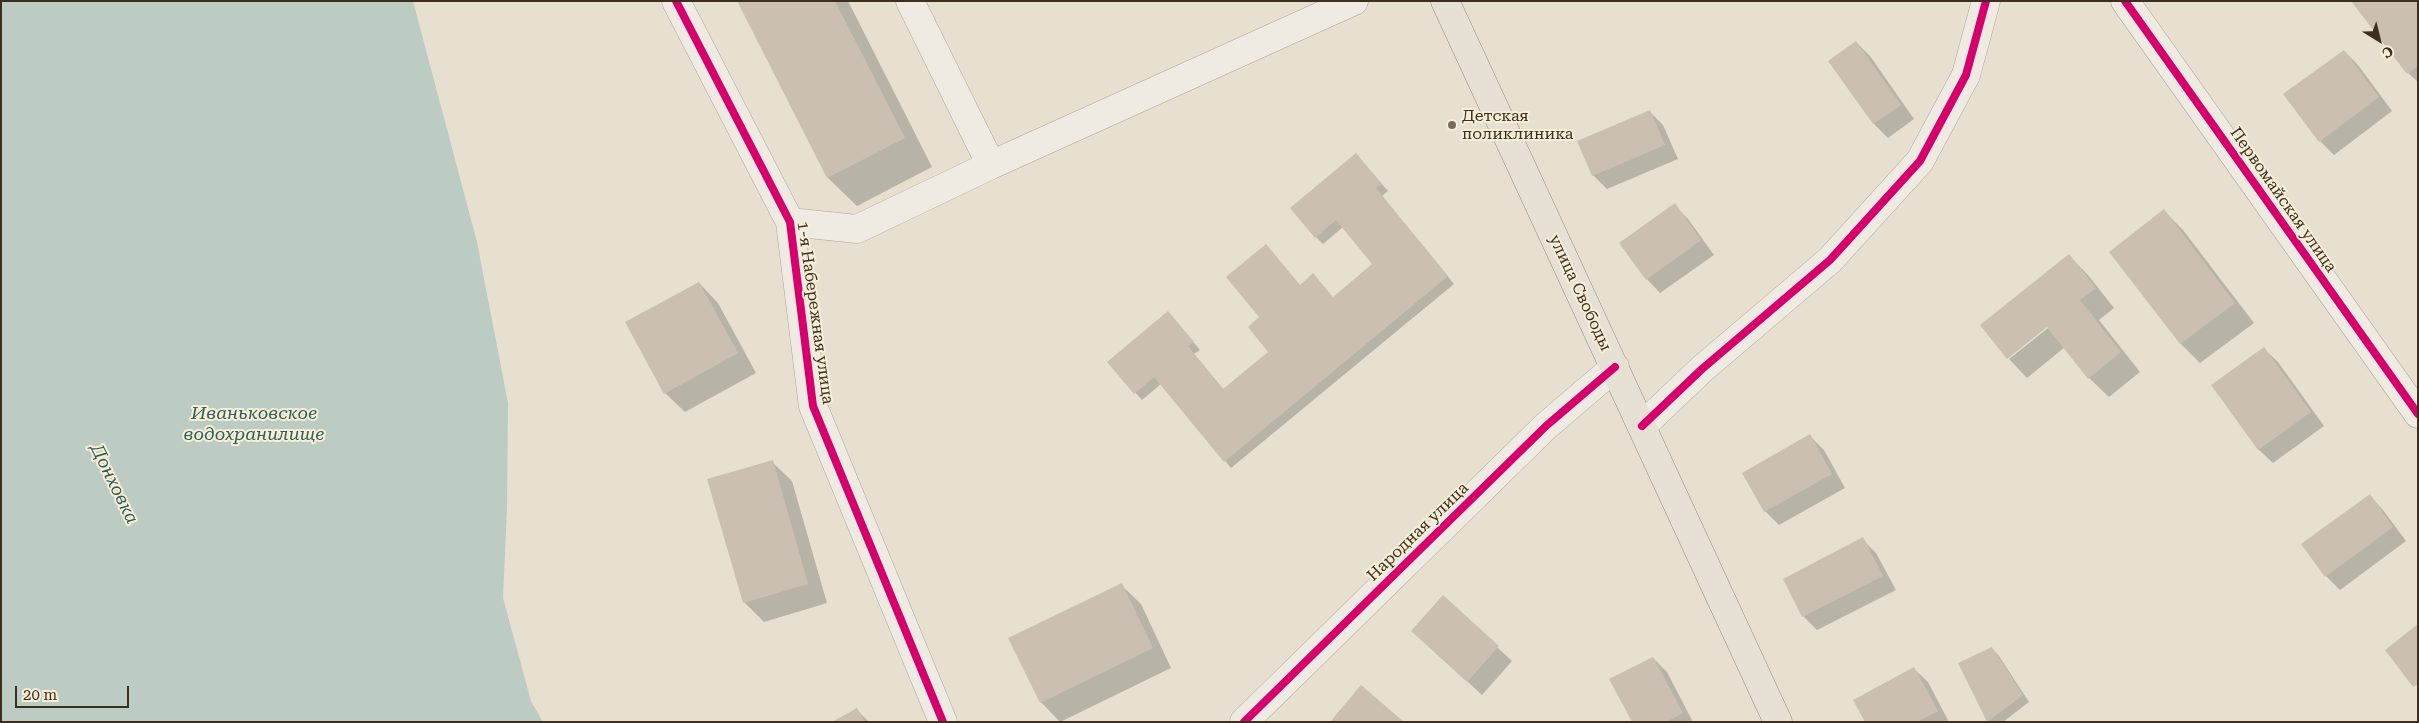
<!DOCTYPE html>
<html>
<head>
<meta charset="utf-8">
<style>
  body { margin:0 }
  #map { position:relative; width:2419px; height:723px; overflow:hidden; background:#e7e0d1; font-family:"Roboto Serif",serif }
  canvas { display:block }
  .frame { position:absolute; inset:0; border:2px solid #3d2e20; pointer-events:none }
  .north { position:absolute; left:2354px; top:15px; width:50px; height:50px; -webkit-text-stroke:4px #f7eed8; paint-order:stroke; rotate:144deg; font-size:14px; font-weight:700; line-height:20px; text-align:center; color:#3d2e20 }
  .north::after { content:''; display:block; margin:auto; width:18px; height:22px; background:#3d2e20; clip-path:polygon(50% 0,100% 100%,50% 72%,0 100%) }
  .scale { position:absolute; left:15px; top:686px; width:114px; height:22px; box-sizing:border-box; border:2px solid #3d2e20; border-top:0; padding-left:6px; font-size:15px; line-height:18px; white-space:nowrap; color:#3d2e20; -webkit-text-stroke:4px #f7eed8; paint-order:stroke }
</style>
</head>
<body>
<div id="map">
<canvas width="2419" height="723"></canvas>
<div class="frame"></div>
<div class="north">С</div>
<div class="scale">20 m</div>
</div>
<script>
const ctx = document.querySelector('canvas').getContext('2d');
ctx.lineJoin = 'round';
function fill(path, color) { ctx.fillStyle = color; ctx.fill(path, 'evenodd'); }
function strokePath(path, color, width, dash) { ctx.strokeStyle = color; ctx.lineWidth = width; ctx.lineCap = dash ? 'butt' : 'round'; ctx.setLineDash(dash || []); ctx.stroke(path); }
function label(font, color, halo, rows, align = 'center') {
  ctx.font = font + ' "Roboto Serif",serif'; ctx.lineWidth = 4; ctx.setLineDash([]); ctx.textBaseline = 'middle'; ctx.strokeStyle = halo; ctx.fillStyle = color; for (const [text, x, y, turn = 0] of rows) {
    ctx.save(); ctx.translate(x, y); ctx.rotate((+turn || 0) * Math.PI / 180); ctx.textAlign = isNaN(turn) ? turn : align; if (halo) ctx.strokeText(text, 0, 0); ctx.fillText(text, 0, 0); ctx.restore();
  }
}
fill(new Path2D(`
  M 1,1 L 413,1 L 477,242 L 508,403 L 507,509 L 503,598 L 531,701 L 543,722 L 1,722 Z`), '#bcccc2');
fill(new Path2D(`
  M 739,1 L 848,1 L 932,167 L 857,206 L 828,178 Z
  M 2418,1 L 2418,82 L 2408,73 Z
  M 1856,42 L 1870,56 L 1914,119 L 1888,138 L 1874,124 L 1830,61 Z
  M 2344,51 L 2358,65 L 2392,111 L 2334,155 L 2320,141 Z
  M 1649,111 L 1663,125 L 1678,159 L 1607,189 L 1593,175 Z
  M 1356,155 L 1388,191 L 1382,196 L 1454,284 L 1231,468 L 1161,384 L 1142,400 L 1108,362 L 1168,312 L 1200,350 L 1194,354 L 1224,390 L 1269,352 L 1300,286 L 1333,298 L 1374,264 L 1343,227 L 1323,244 L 1316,237 Z
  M 1674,205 L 1688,219 L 1714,255 L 1660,293 L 1647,279 Z
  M 2164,211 L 2183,230 L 2254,323 L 2200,363 L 2181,344 L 2111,252 Z
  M 2069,256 L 2088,275 L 2114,308 L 2099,320 L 2140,372 L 2109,397 L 2089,378 L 2065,347 L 2027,378 L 2009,359 L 2053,324 L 2051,322 L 2008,358 L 1981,325 Z
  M 699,283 L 718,303 L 756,373 L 685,412 L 665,393 Z
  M 2264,349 L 2278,362 L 2324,426 L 2273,463 L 2259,450 L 2213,386 Z
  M 1810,436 L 1824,450 L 1845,488 L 1779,525 L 1765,511 Z
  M 772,462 L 792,481 L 827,603 L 764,622 L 744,602 Z
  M 2370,496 L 2383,510 L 2406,541 L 2340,590 L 2326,576 Z
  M 1862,539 L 1876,553 L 1896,590 L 1817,630 L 1803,616 Z
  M 1121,585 L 1141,604 L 1171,668 L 1060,722 L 1041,702 Z
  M 1443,597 L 1512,661 L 1482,695 L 1413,631 Z
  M 1992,648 L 1999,656 L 2029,702 L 2003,722 L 1988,721 Z
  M 1653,658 L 1667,672 L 1693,722 L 1633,722 Z
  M 1914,669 L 1928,682 L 1949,722 L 1866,722 Z
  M 857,710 L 869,722 L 835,722 Z`), '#0003');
fill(new Path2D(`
  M 737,1 L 835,1 L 905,138 L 827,178 Z
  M 2351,1 L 2418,1 L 2418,66 L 2407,74 Z
  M 1856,41 L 1901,105 L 1873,124 L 1828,61 Z
  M 2344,50 L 2379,97 L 2319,142 L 2283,94 Z
  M 1650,110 L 1665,145 L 1592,176 L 1577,141 Z
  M 1356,153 L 1382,184 L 1376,188 L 1448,276 L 1224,462 L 1154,377 L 1134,394 L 1107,362 L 1168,311 L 1194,342 L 1188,346 L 1223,389 L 1268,352 L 1248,327 L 1259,317 L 1226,277 L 1266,244 L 1300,285 L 1313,273 L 1333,297 L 1372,264 L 1336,220 L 1315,238 L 1290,208 Z
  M 1675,203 L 1701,240 L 1646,280 L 1619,243 Z
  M 2164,209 L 2235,303 L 2180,344 L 2109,252 Z
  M 2069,254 L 2096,288 L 2080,300 L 2121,352 L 2088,379 L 2047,327 L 2007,359 L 1980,325 Z
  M 699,282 L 738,353 L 664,394 L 625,322 Z
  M 2264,347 L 2311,412 L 2258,450 L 2211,385 Z
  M 1810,434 L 1832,474 L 1764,512 L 1742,473 Z
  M 773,460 L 808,584 L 743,603 L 707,479 Z
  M 2370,494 L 2393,527 L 2325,577 L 2301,544 Z
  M 1863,537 L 1883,576 L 1802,617 L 1783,579 Z
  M 1122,583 L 1153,648 L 1040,703 L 1008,638 Z
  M 1443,595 L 1499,646 L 1467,682 L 1411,631 Z
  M 2418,624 L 2418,684 L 2413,687 L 2385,650 Z
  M 1992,647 L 2023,695 L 1987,722 L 1958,663 Z
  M 1653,657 L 1683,713 L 1666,722 L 1632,722 L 1609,679 Z
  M 1914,667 L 1938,711 L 1917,722 L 1865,722 L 1853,700 Z
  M 1361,685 L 1404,722 L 1330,722 Z
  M 857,708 L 865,722 L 832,722 Z`), '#cbbfb2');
const minor = new Path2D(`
  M 676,1 L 790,222 L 813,406 L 943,722
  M 910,1 L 991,165 L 1354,1
  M 2125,1 L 2418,414
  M 790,222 L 857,229 L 991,165
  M 1642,426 L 1702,369 L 1830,260 L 1920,161 L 1966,75 L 1986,1
  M 1244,722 L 1546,426 L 1615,367`);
const major = new Path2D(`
  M 1445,1 L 1778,722`);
strokePath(minor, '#ada599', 29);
strokePath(major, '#928b80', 29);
strokePath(minor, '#efebe3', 28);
strokePath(major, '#e6e1d4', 28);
strokePath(new Path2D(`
  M 676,1 L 790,222 L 813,406 L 943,722
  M 2125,1 L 2418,414
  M 1642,426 L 1702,369 L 1830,260 L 1920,161 L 1966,75 L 1986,1
  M 1244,722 L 1546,426 L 1615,367`), '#d6006c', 8);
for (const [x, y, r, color] of [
  [1452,125,5,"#786c5e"]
]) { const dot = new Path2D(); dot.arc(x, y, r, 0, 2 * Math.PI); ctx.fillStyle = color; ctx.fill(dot); strokePath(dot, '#f7eed8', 2); }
label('16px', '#3d2e20', '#f7eed8', [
  ["Детская",1462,116],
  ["поликлиника",1462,134]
], 'left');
label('16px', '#3d2e20', '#f7eed8', [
  ["Первомайская улица",2283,200,55],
  ["улица Свободы",1580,293,65],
  ["1-я Набережная улица",815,313,82],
  ["Народная улица",1418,532,-44]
]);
label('italic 18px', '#2f5d5a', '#f7eed8', [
  ["Иваньковское",254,414],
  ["водохранилище",254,435],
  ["Донховка",114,484,64]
]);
</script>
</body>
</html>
